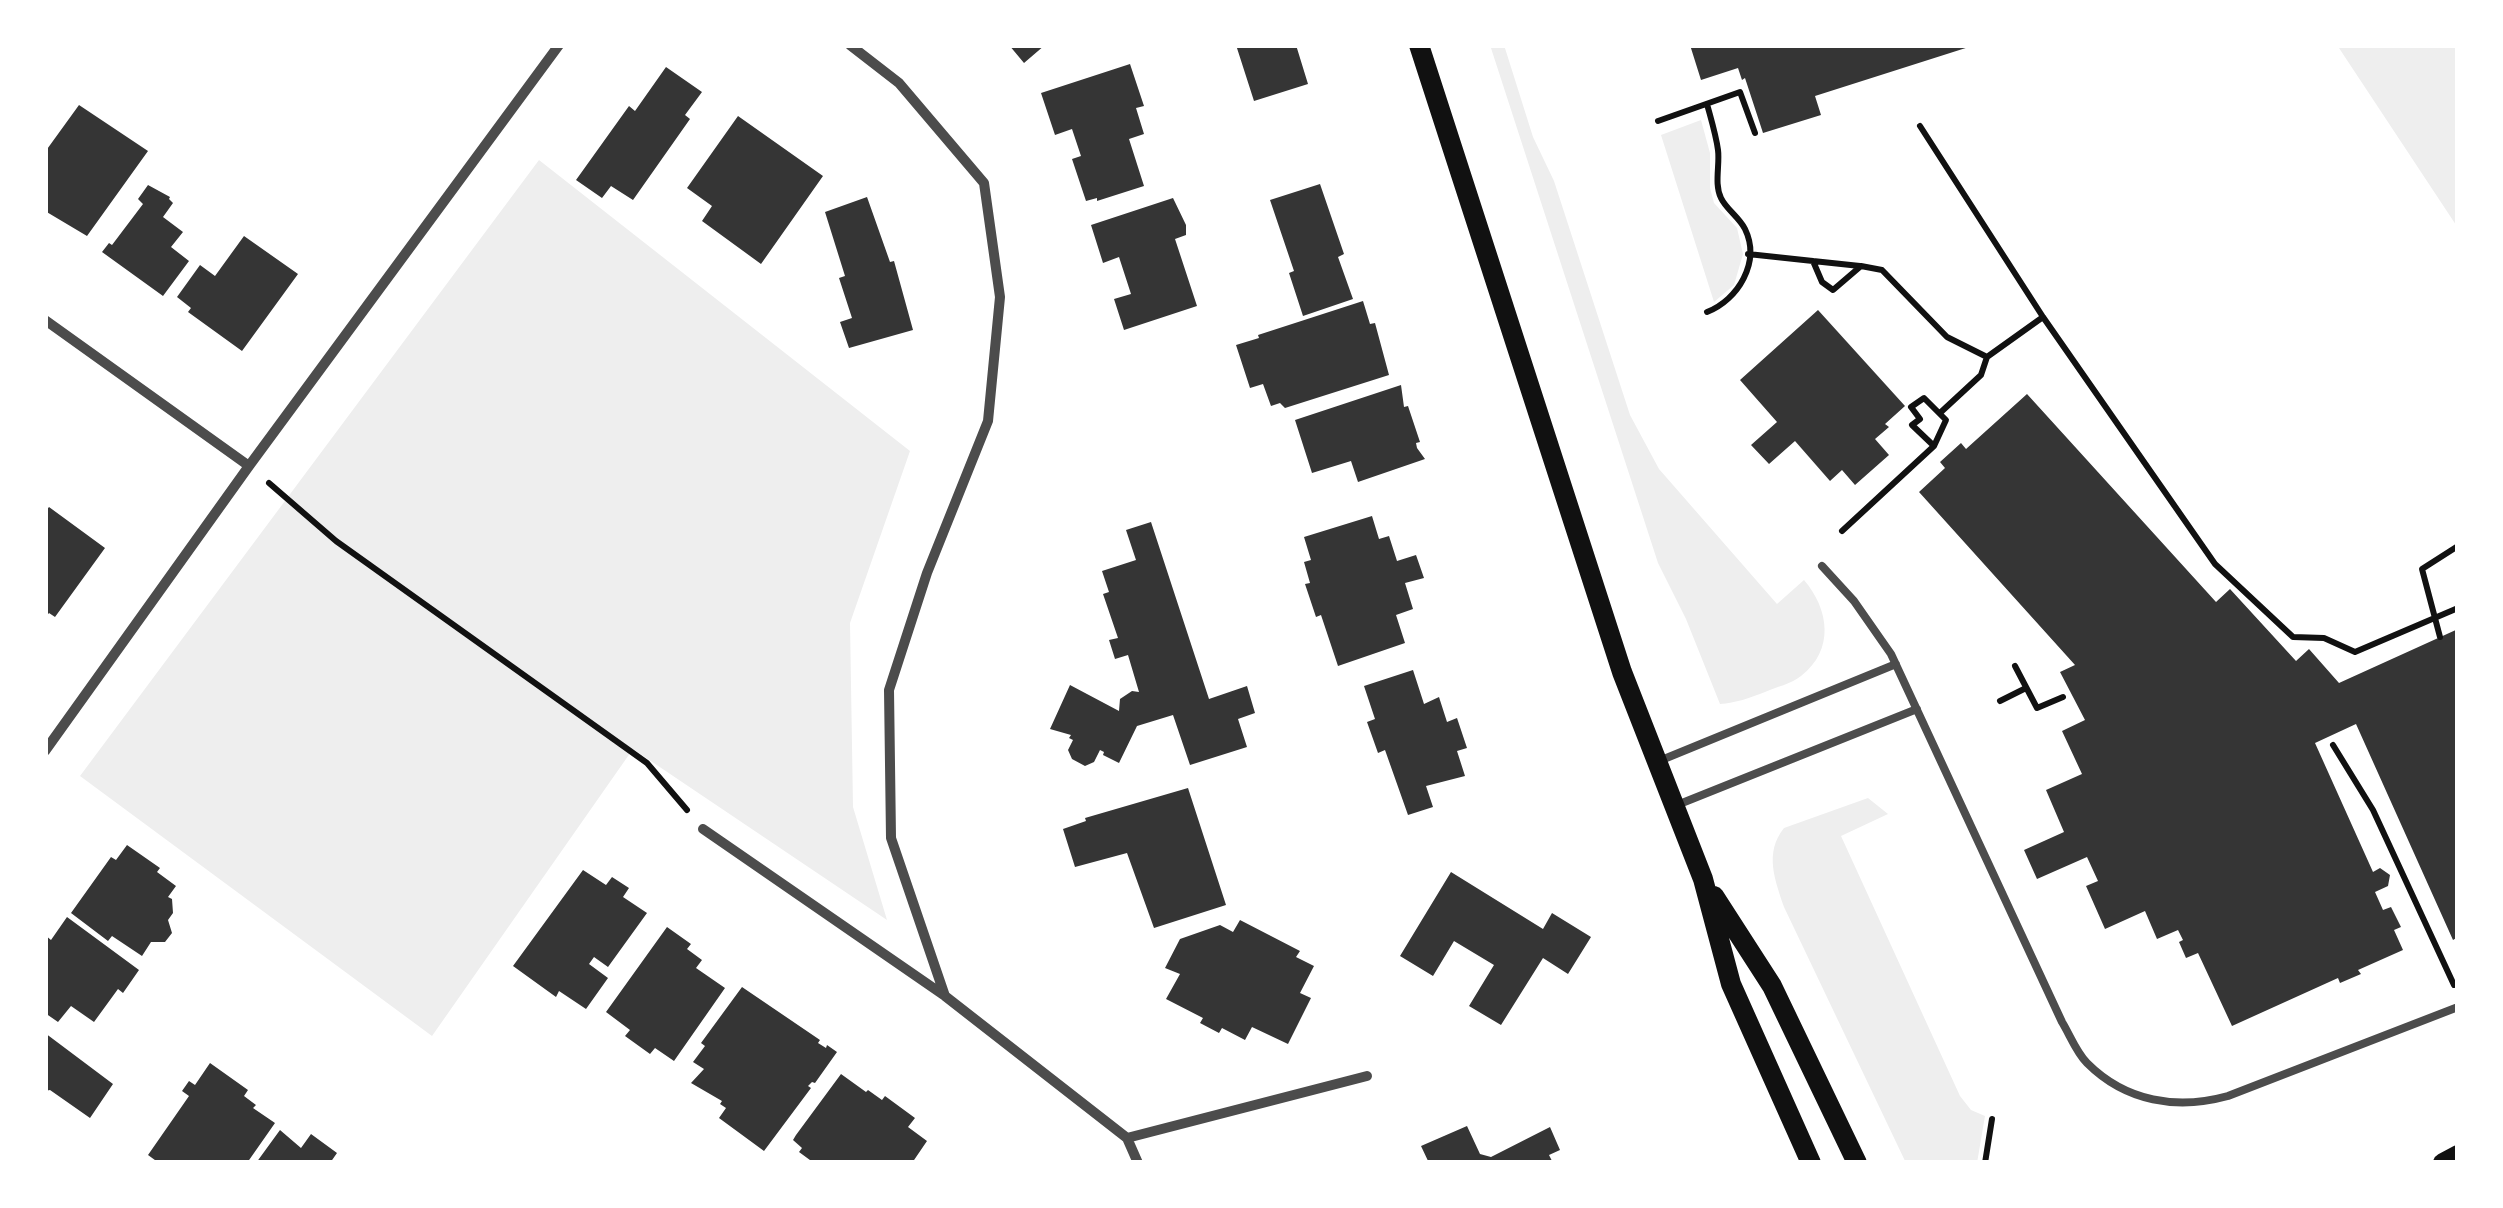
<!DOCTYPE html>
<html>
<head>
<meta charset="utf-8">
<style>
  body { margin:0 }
  #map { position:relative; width:2503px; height:1208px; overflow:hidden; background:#fff; font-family:Commissioner,sans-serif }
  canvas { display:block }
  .frame { position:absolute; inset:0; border:48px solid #fff; pointer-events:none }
</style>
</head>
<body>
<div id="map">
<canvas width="2503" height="1208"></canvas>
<div class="frame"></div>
</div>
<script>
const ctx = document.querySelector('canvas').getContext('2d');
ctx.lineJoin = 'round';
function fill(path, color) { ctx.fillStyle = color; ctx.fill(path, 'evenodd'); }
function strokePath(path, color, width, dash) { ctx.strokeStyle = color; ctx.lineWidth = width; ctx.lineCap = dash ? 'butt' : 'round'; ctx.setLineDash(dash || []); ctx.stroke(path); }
fill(new Path2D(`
  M 1490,45 L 1504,45 L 1533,137 L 1554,181 L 1630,415 L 1659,469 L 1777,604 L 1804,580 C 1829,609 1835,650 1801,676 C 1791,684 1776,687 1765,692 C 1749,698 1736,703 1720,704 L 1686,619 L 1658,563 Z
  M 2337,45 L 2458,45 L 2458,228 Z
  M 1701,120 L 1710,153 L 1710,188 L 1714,203 L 1737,228 L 1743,254 L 1734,285 L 1714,302 L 1661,135 Z
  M 539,160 L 910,451 L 850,623 L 853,807 L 887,920 L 633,749 L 432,1036 L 80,776 Z
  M 1868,798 L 1888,814 L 1841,836 L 1960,1096 L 1971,1110 L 1985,1116 L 1977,1163 L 1906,1163 L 1784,907 C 1775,880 1764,853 1784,828 Z`), '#eee');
fill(new Path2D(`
  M 1009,45 L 1045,45 L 1024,63 Z
  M 1236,45 L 1296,45 L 1308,84 L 1254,101 Z
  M 1690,45 L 1972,45 L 1972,46 L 1815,96 L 1821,115 L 1763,133 L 1745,78 L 1742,80 L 1738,68 L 1701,80 Z
  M 1130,64 L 1144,106 L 1136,108 L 1144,134 L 1129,139 L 1144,186 L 1097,201 L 1097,198 L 1086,201 L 1072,159 L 1081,156 L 1072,129 L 1055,135 L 1041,93 Z
  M 666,67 L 702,92 L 685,115 L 690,119 L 633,200 L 611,186 L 602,198 L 576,180 L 629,106 L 635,111 Z
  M 79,105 L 148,151 L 87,236 L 45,211 L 45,152 Z
  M 738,116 L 823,176 L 761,264 L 702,221 L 712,206 L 687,188 Z
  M 1320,184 L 1344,254 L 1338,257 L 1353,299 L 1303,316 L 1289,273 L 1294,271 L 1270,200 Z
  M 148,185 L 170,197 L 169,199 L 173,203 L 163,217 L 183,232 L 171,247 L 189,261 L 163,296 L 102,252 L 109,243 L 112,245 L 143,204 L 138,199 Z
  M 867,197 L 890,262 L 894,261 L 913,330 L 849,348 L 840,322 L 852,318 L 839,278 L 845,276 L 825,212 Z
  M 1173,198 L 1186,225 L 1186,235 L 1175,239 L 1197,306 L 1124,330 L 1114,299 L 1131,294 L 1119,257 L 1103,263 L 1091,225 Z
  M 244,236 L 298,274 L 242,351 L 188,312 L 191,308 L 177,297 L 200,265 L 215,276 Z
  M 1363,301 L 1370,324 L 1375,323 L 1389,375 L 1285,408 L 1280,403 L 1271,406 L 1263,384 L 1250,388 L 1236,345 L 1259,338 L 1258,335 Z
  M 1818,310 L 1905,406 L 1885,424 L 1889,427 L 1875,439 L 1889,455 L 1855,485 L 1842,470 L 1830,481 L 1795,441 L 1769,464 L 1751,445 L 1777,422 L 1740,380 Z
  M 1401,385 L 1404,407 L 1408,406 L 1420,442 L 1416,443 L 1417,448 L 1425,459 L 1358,482 L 1351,461 L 1312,473 L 1295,420 Z
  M 2027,394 L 2216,602 L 2230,589 L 2296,661 L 2309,649 L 2339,683 L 2458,629 L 2458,937 L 2453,940 L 2356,724 L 2315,743 L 2373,872 L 2380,868 L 2390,875 L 2388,886 L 2375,892 L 2383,910 L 2391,907 L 2401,927 L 2394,930 L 2403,950 L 2358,970 L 2361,974 L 2340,983 L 2338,978 L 2232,1026 L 2198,953 L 2186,958 L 2179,942 L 2183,940 L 2178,930 L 2157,939 L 2145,911 L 2105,929 L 2086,886 L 2098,881 L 2087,857 L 2037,879 L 2024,850 L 2064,832 L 2046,790 L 2082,774 L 2062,731 L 2085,720 L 2060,672 L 2075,665 L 1919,492 L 1945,468 L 1940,462 L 1961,443 L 1966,449 Z
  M 49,507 L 105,548 L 55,617 L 49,613 L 45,618 L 45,512 Z
  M 1372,516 L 1379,539 L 1389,536 L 1397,561 L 1416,555 L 1424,578 L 1405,583 L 1413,609 L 1396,615 L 1405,643 L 1338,666 L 1321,615 L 1316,617 L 1305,584 L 1310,583 L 1304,562 L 1311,560 L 1304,537 Z
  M 1151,522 L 1209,699 L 1247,686 L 1255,713 L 1238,719 L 1247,747 L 1190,765 L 1173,715 L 1137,726 L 1119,763 L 1103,755 L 1104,752 L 1100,750 L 1094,762 L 1085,766 L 1072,759 L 1068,750 L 1073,740 L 1069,738 L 1071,735 L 1050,729 L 1070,685 L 1119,711 L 1120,699 L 1132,691 L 1139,692 L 1128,655 L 1115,659 L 1109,640 L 1118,638 L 1103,594 L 1109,592 L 1102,571 L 1136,560 L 1126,530 Z
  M 1413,670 L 1424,704 L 1439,697 L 1447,722 L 1457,718 L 1467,748 L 1457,751 L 1465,776 L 1426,786 L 1433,807 L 1408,815 L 1385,750 L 1378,753 L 1367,722 L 1375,719 L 1364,686 Z
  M 1188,788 L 1226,905 L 1154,928 L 1127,853 L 1075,867 L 1063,829 L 1086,821 L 1085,818 Z
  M 127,845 L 160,868 L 157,872 L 176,886 L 168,897 L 172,899 L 173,913 L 168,920 L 172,933 L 165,942 L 151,942 L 142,956 L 112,936 L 108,941 L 71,913 L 111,857 L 116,860 Z
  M 583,870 L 606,885 L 612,877 L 629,888 L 623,897 L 647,913 L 608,967 L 594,957 L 589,964 L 608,978 L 586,1009 L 559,991 L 556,997 L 513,966 Z
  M 1451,872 L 1543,929 L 1552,913 L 1591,937 L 1568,974 L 1543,958 L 1501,1025 L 1469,1006 L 1494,965 L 1454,941 L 1433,976 L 1400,956 Z
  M 67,917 L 139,970 L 123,993 L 118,989 L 94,1022 L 71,1006 L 58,1022 L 45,1013 L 45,935 L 51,940 Z
  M 1240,920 L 1300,951 L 1296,957 L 1314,966 L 1300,993 L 1311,998 L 1288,1044 L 1252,1027 L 1245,1040 L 1222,1028 L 1219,1033 L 1200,1023 L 1203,1018 L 1166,999 L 1180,974 L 1165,968 L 1180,939 L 1220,925 L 1233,932 Z
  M 667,927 L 691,944 L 687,949 L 702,960 L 696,968 L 725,988 L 674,1061 L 655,1048 L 650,1054 L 625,1036 L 630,1030 L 606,1012 Z
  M 742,987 L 820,1040 L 818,1043 L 826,1048 L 827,1045 L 837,1052 L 815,1083 L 812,1082 L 808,1086 L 811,1088 L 764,1151 L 719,1118 L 726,1108 L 720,1104 L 722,1101 L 691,1083 L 704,1069 L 693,1062 L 705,1046 L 701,1043 Z
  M 45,1033 L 113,1084 L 90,1118 L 50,1090 L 45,1091 Z
  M 210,1063 L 248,1090 L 244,1096 L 256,1105 L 253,1108 L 275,1123 L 247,1163 L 159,1163 L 148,1155 L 189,1096 L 182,1091 L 189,1081 L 195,1085 Z
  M 841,1074 L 866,1092 L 868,1090 L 882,1100 L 885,1096 L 915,1118 L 908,1127 L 927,1141 L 912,1163 L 814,1163 L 799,1152 L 802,1148 L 793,1140 L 796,1135 Z
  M 1467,1126 L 1480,1154 L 1491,1157 L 1550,1127 L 1560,1150 L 1549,1155 L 1553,1163 L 1429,1163 L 1421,1146 Z
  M 280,1130 L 301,1148 L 311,1134 L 337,1153 L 330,1163 L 256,1163 Z`), '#353535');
strokePath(new Path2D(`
  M 1658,121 L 1740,92 L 1755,133
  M 1920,126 L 2043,317 L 2215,564 L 2293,637 L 2324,638 L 2355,652 L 2458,608
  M 1748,254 L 1813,261 L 1822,282 L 1833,290 L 1861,266 L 1882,270 L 1947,337 L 1987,357
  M 1813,261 L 1860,266
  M 1707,312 C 1738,300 1761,262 1745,229 C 1739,217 1726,209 1721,198 C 1714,184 1720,165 1718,150 C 1716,135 1711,119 1707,104
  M 1941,412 L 1981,375 L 1987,357 L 2043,317
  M 269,483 L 336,541 L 647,763 L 687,810
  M 1842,531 L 1934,446 L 1946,420 L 1924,398 L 1911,407 L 1920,419 L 1912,425 L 1934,446
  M 2440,637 L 2422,569 L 2458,546
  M 2015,666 L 2037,708 L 2063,697
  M 2000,701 L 2026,688
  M 2333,745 L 2373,810 L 2454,985
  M 1985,1163 L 1992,1119`), '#111', 6);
strokePath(new Path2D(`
  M 1822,566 L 1854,601 L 1891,654 L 2062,1022 C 2070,1035 2076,1052 2087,1063 C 2126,1102 2177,1110 2228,1096 L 2458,1007
  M 1659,761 L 1896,664
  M 1677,805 L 1917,709`), '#4c4c4c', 8);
strokePath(new Path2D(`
  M 850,45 L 899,83 L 984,183 L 1000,297 L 988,421 L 927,573 L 889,690 L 891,838 L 945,996
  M 45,320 L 249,466
  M 45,751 L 249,466 L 559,45
  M 703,829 L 945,996 L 1127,1138 L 1138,1163
  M 1127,1138 L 1367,1076`), '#4c4c4c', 10);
strokePath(new Path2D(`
  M 1419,45 L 1622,672 L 1703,879 L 1731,984 L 1811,1163
  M 1714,896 L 1772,986 L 1857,1163
  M 2443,1163 L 2458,1155`), '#111', 20);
</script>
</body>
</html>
